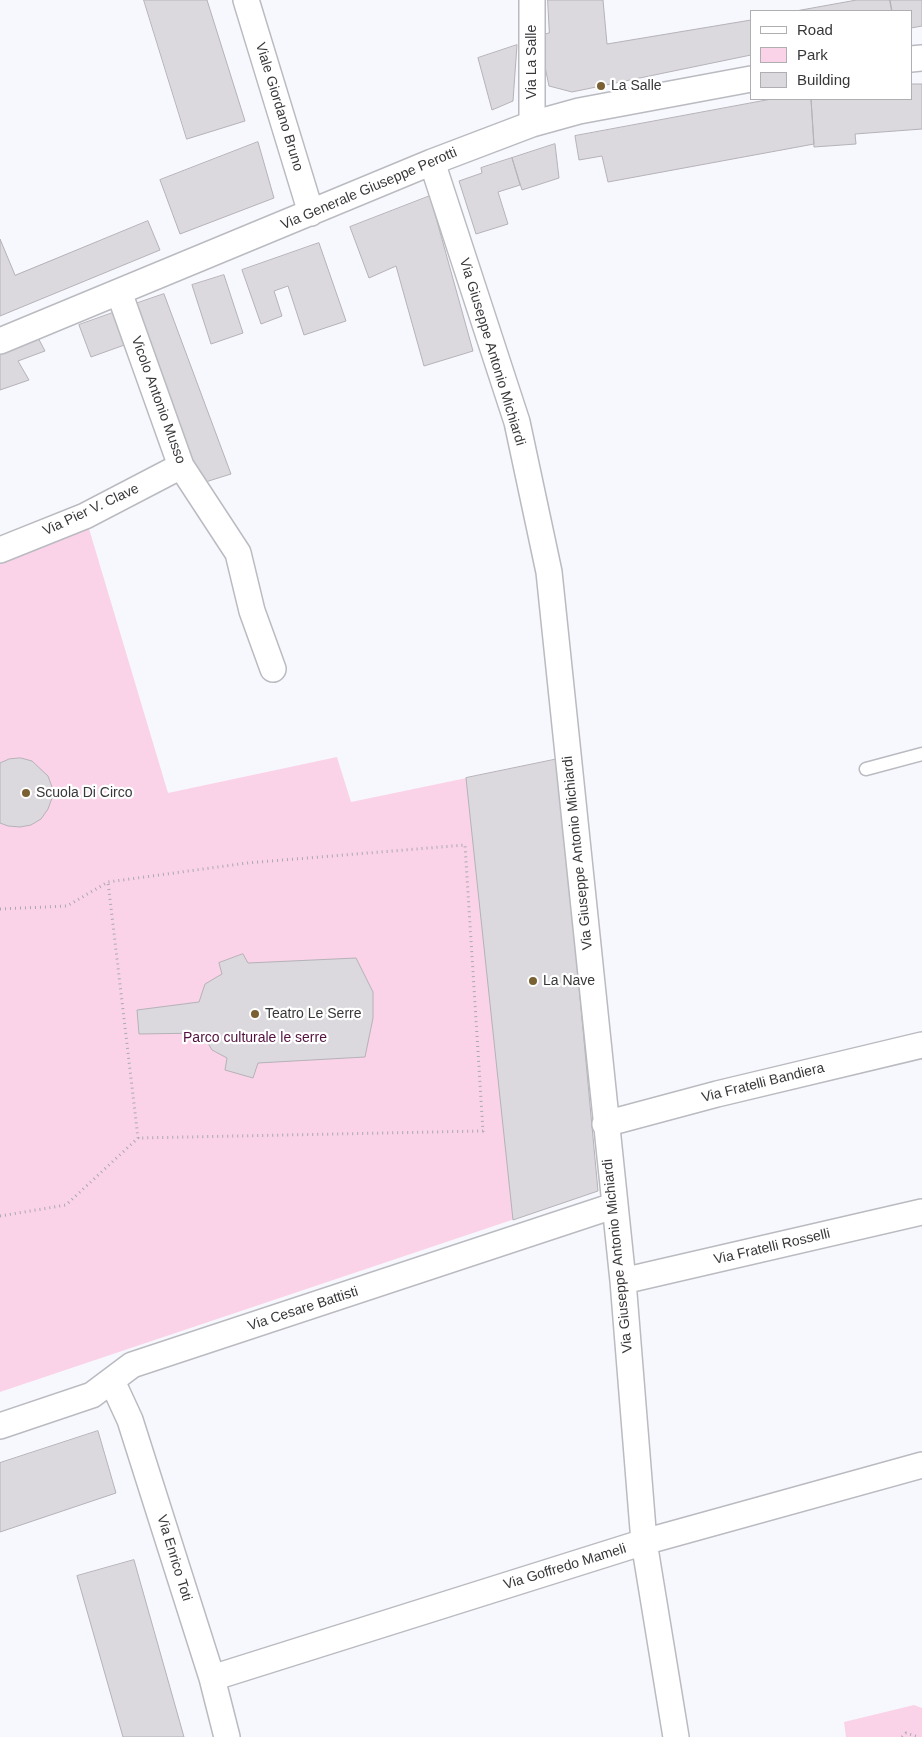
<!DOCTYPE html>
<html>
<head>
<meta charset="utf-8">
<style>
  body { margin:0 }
  #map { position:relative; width:922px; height:1737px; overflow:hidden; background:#f7f8fd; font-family:Arial,sans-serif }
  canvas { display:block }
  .legend { position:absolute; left:750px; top:10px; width:162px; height:90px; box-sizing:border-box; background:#fff; border:1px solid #afafb1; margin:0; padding:6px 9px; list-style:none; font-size:15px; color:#38383b }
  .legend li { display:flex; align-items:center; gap:10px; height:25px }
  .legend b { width:25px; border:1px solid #afafb1 }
</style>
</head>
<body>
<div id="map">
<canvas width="922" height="1737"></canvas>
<ul class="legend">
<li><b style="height:6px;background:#fff"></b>Road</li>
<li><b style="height:14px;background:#fbd3e9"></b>Park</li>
<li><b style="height:14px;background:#dbd8de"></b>Building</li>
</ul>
</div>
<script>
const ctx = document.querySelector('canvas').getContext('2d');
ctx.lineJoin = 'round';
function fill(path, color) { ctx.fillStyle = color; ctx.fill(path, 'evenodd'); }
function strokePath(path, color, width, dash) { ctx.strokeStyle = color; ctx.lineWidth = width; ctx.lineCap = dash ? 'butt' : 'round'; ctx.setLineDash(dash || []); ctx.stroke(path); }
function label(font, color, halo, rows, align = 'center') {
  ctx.font = font + ' Arial,sans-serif'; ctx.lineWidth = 4.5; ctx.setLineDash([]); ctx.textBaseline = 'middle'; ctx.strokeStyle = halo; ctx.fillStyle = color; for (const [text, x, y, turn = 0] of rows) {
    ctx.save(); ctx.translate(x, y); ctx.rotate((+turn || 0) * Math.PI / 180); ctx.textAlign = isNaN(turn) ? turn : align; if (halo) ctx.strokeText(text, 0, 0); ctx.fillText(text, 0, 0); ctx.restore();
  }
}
fill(new Path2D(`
  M 87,522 L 168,793 L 337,757 L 351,802 L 558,759 L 598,1191 L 0,1392 L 0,557 Z
  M 914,1705 L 922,1708 L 922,1737 L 846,1737 L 844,1722 Z`), '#fbd3e9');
const building = new Path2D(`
  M 144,0 L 207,0 L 245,121 L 187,139 Z
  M 548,0 L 603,0 L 607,44 L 751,20 L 751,55 L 572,92 L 549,86 L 544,62 L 533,37 L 549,33 Z
  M 857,0 L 890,0 L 892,11 L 796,11 Z
  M 890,0 L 922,0 L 922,26 L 911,28 L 911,11 L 892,11 Z
  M 517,45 L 513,101 L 492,110 L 478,58 Z
  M 911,84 L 922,84 L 922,129 L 855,134 L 856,144 L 814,147 L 811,99 L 911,99 Z
  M 772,99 L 811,99 L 814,144 L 608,182 L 602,156 L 579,160 L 575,136 Z
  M 258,142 L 274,198 L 180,234 L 160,180 Z
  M 555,144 L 559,178 L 522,190 L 512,158 Z
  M 512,158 L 520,185 L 498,192 L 508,224 L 476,234 L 459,181 L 482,173 L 481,168 Z
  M 430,196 L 473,351 L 424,366 L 396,266 L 369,278 L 350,227 Z
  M 148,221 L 160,250 L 0,316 L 0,239 L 15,275 Z
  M 319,243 L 346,321 L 304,335 L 288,286 L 274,291 L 282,316 L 261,324 L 242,270 Z
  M 224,275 L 243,333 L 211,344 L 192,285 Z
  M 164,294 L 231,474 L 199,484 L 135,304 Z
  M 118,311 L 130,343 L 91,357 L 79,325 Z
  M 34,330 L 45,351 L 18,361 L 29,380 L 0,390 L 0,345 Z
  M 21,758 L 32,761 L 48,776 L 52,787 L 52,798 L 48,809 L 41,819 L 31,825 L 20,827 L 8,826 L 0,823 L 0,763 L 9,759 Z
  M 558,759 L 598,1191 L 513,1220 L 466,778 Z
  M 243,954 L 248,963 L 356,958 L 373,992 L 373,1018 L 365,1057 L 258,1063 L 253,1078 L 225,1070 L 227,1058 L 212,1050 L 202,1033 L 139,1034 L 137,1010 L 199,1002 L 205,984 L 222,974 L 219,963 Z
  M 98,1431 L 116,1493 L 0,1532 L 0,1463 Z
  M 134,1560 L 184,1737 L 123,1737 L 77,1576 Z`);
fill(building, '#dbd8de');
strokePath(building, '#b5b2b8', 1);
const service = new Path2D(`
  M 866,769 L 922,754`);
const minor = new Path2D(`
  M 246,0 L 311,213
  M 911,59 L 922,58
  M 532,124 L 532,0
  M 432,162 L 517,422 L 549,572 L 623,1281 L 644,1542 L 676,1737
  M 119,292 L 181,466 L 238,553 L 252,611 L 273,669
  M 0,341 L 432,162 L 532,124 L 579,111 L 751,79
  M 0,550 L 85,516 L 181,466
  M 605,1124 L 717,1094 L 922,1045
  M 623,1281 L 922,1212
  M 112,1381 L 130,1420 L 212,1678 L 227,1737
  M 0,1426 L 92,1395 L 132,1365 L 613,1206
  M 212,1678 L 644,1542 L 922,1465`);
strokePath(service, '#babbc1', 15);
strokePath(minor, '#babbc1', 28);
strokePath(new Path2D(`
  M 0,909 L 67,906 L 108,882 L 247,863 L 465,845 L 483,1131 L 138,1138
  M 0,1216 L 66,1205 L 138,1138 L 108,882
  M 902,1737 L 906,1733 L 918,1737`), '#a9a9ae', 3, [1, 4]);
strokePath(service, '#fff', 12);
strokePath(minor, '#fff', 25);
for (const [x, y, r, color] of [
  [601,86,5,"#7a6032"],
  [26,793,5,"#7a6032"],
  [533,981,5,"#7a6032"],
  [255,1014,5,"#7a6032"]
]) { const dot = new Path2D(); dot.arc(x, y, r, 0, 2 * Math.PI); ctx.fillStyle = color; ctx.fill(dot); strokePath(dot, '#fff', 2); }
label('14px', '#38383b', '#fff', [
  ["Via La Salle",532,62,-90],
  ["Viale Giordano Bruno",279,107,73],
  ["Via Generale Giuseppe Perotti",369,189,-23],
  ["Via Giuseppe Antonio Michiardi",492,352,73],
  ["Vicolo Antonio Musso",158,400,70],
  ["Via Pier V. Clave",91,510,-25],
  ["Via Giuseppe Antonio Michiardi",578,853,-96],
  ["Via Fratelli Bandiera",763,1083,-14],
  ["Via Fratelli Rosselli",772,1247,-13],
  ["Via Giuseppe Antonio Michiardi",618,1256,-96],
  ["Via Cesare Battisti",303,1309,-18],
  ["Via Enrico Toti",174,1558,73],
  ["Via Goffredo Mameli",565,1567,-17]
]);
label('14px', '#38383b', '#fff', [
  ["La Salle",611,86],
  ["Scuola Di Circo",36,793],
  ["La Nave",543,981],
  ["Teatro Le Serre",265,1014]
], 'left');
label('14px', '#53103e', '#fff', [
  ["Parco culturale le serre",255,1038]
]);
</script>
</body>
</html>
